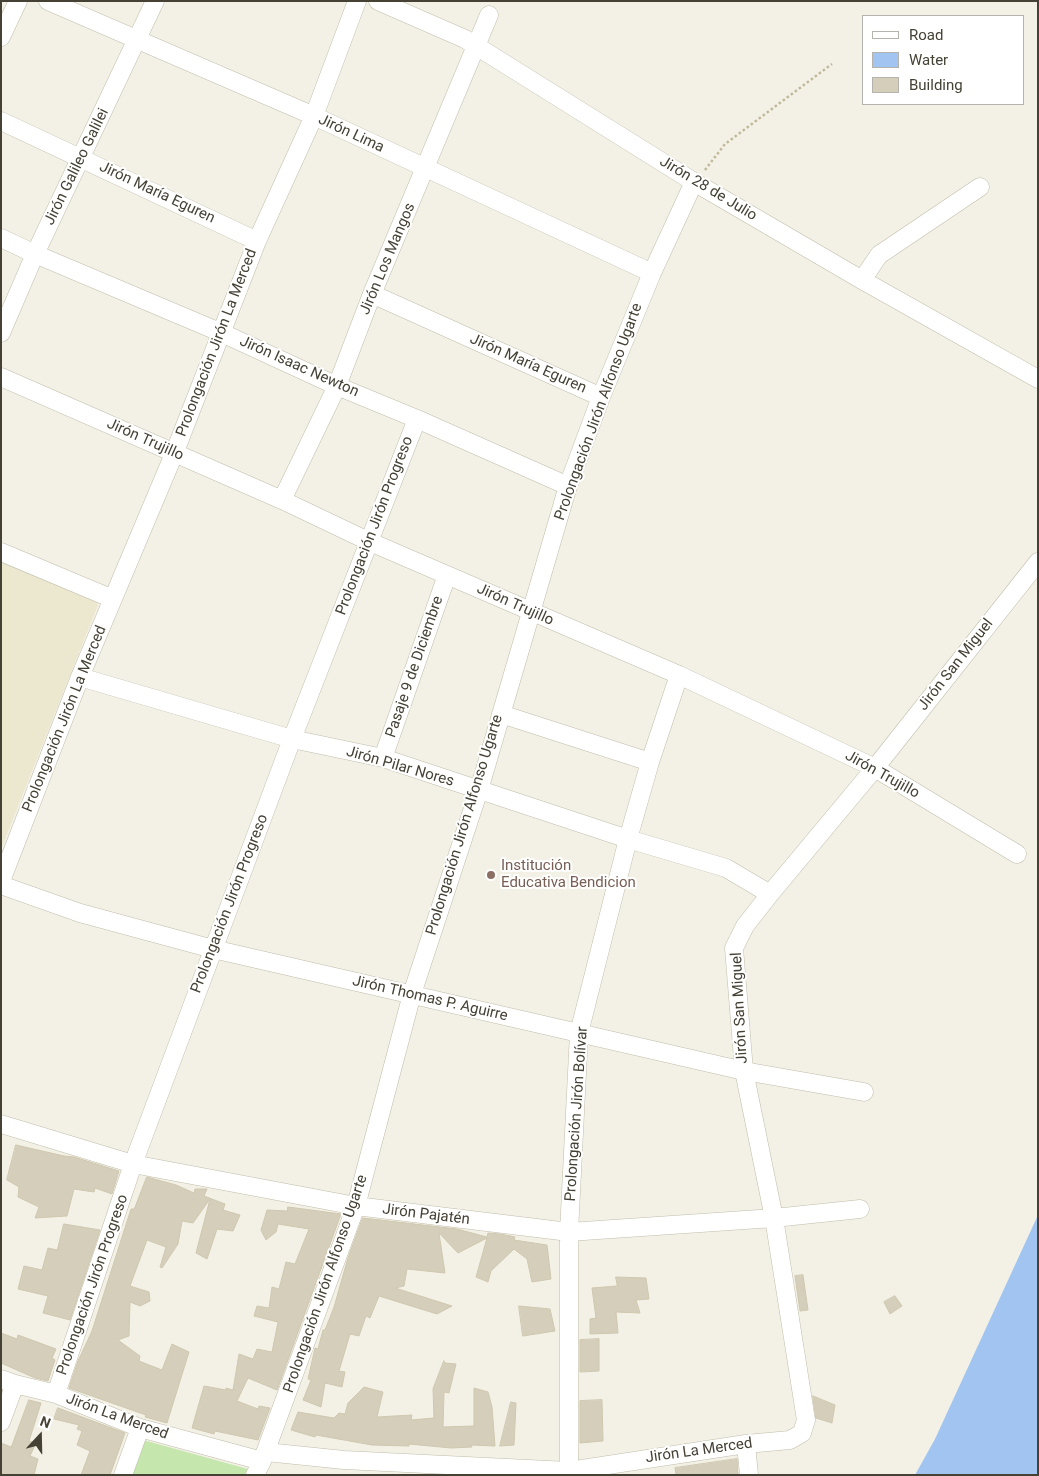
<!DOCTYPE html>
<html>
<head>
<meta charset="utf-8">
<style>
  body { margin:0 }
  #map { position:relative; width:1039px; height:1476px; overflow:hidden; background:#f3f1e6; font-family:Roboto,sans-serif }
  canvas { display:block }
  .frame { position:absolute; inset:0; border:2px solid #454135; pointer-events:none }
  .legend { position:absolute; left:862px; top:15px; width:162px; height:90px; box-sizing:border-box; background:#fff; border:1px solid #b5b3ae; margin:0; padding:6px 9px; list-style:none; font-size:15px; color:#454135 }
  .legend li { display:flex; align-items:center; gap:10px; height:25px }
  .legend b { width:25px; border:1px solid #b5b3ae }
  .north { position:absolute; left:15px; top:1411px; width:50px; height:50px; -webkit-text-stroke:4px #fff; paint-order:stroke; rotate:21deg; font-size:14px; font-weight:700; line-height:20px; text-align:center; color:#454135 }
  .north::after { content:''; display:block; margin:auto; width:18px; height:22px; background:#454135; clip-path:polygon(50% 0,100% 100%,50% 72%,0 100%) }
</style>
</head>
<body>
<div id="map">
<canvas width="1039" height="1476"></canvas>
<div class="frame"></div>
<ul class="legend">
<li><b style="height:6px;background:#fff"></b>Road</li>
<li><b style="height:14px;background:#a1c4f0"></b>Water</li>
<li><b style="height:14px;background:#d4cebb"></b>Building</li>
</ul>
<div class="north">N</div>
</div>
<script>
const ctx = document.querySelector('canvas').getContext('2d');
ctx.lineJoin = 'round';
function fill(path, color) { ctx.fillStyle = color; ctx.fill(path, 'evenodd'); }
function strokePath(path, color, width, dash) { ctx.strokeStyle = color; ctx.lineWidth = width; ctx.lineCap = dash ? 'butt' : 'round'; ctx.setLineDash(dash || []); ctx.stroke(path); }
function label(font, color, halo, rows, align = 'center') {
  ctx.font = font + ' Roboto,sans-serif'; ctx.lineWidth = 4; ctx.setLineDash([]); ctx.textBaseline = 'middle'; ctx.strokeStyle = halo; ctx.fillStyle = color; for (const [text, x, y, turn = 0] of rows) {
    ctx.save(); ctx.translate(x, y); ctx.rotate((+turn || 0) * Math.PI / 180); ctx.textAlign = isNaN(turn) ? turn : align; if (halo) ctx.strokeText(text, 0, 0); ctx.fillText(text, 0, 0); ctx.restore();
  }
}
fill(new Path2D(`
  M 1,561 L 94,596 L 98,605 L 1,849 Z`), '#ece8cf');
fill(new Path2D(`
  M 143,1440 L 248,1469 L 245,1475 L 130,1475 Z`), '#c5e7ae');
fill(new Path2D(`
  M 1038,1215 L 1038,1475 L 915,1475 L 935,1439 Z`), '#a1c4f0');
const building = new Path2D(`
  M 16,1145 L 64,1156 L 74,1157 L 119,1171 L 112,1194 L 95,1188 L 94,1192 L 74,1189 L 67,1216 L 35,1218 L 39,1207 L 18,1197 L 19,1187 L 7,1180 Z
  M 147,1177 L 176,1185 L 194,1193 L 195,1189 L 207,1189 L 204,1196 L 225,1204 L 223,1210 L 240,1215 L 233,1231 L 217,1229 L 207,1259 L 196,1253 L 210,1199 L 193,1223 L 182,1221 L 178,1244 L 162,1268 L 160,1267 L 166,1247 L 147,1240 L 130,1286 L 149,1292 L 150,1301 L 140,1306 L 130,1302 L 129,1336 L 118,1340 L 140,1356 L 139,1361 L 162,1370 L 172,1344 L 189,1352 L 167,1423 L 145,1417 L 146,1415 L 69,1388 L 78,1361 L 92,1331 L 131,1209 L 134,1209 Z
  M 288,1207 L 341,1214 L 277,1390 L 248,1378 L 237,1401 L 258,1409 L 259,1406 L 270,1408 L 258,1440 L 215,1431 L 214,1434 L 192,1428 L 204,1386 L 226,1390 L 226,1388 L 233,1390 L 239,1354 L 253,1359 L 257,1349 L 272,1352 L 278,1322 L 254,1316 L 257,1306 L 269,1308 L 272,1287 L 279,1289 L 286,1262 L 295,1264 L 309,1229 L 278,1224 L 276,1232 L 266,1240 L 261,1230 L 267,1210 L 287,1211 Z
  M 363,1218 L 457,1229 L 487,1237 L 488,1233 L 500,1234 L 515,1237 L 514,1240 L 547,1245 L 551,1279 L 532,1282 L 527,1259 L 514,1249 L 491,1271 L 488,1282 L 476,1277 L 487,1238 L 458,1253 L 439,1233 L 445,1273 L 407,1269 L 404,1286 L 395,1288 L 452,1306 L 437,1314 L 379,1296 L 370,1318 L 366,1316 L 359,1336 L 350,1334 L 339,1371 L 345,1372 L 342,1387 L 325,1383 L 321,1407 L 303,1400 L 311,1380 L 308,1379 L 315,1348 L 318,1349 L 323,1330 L 325,1330 L 334,1307 L 348,1258 Z
  M 64,1224 L 100,1230 L 70,1320 L 43,1313 L 48,1296 L 18,1289 L 24,1266 L 42,1270 L 48,1248 L 57,1250 Z
  M 803,1275 L 808,1310 L 800,1311 L 795,1276 Z
  M 616,1277 L 646,1278 L 649,1299 L 636,1300 L 640,1313 L 616,1312 L 618,1333 L 590,1334 L 590,1319 L 596,1318 L 592,1288 L 617,1286 Z
  M 895,1296 L 902,1306 L 890,1314 L 884,1302 Z
  M 519,1306 L 550,1309 L 555,1331 L 523,1336 Z
  M 1,1333 L 17,1339 L 18,1335 L 56,1349 L 52,1358 L 55,1360 L 48,1381 L 35,1378 L 1,1363 Z
  M 599,1339 L 599,1371 L 580,1372 L 580,1340 Z
  M 444,1361 L 445,1363 L 456,1364 L 449,1393 L 444,1392 L 443,1427 L 474,1426 L 474,1388 L 488,1392 L 492,1407 L 495,1446 L 471,1445 L 472,1447 L 451,1448 L 409,1444 L 409,1446 L 372,1445 L 316,1435 L 315,1437 L 291,1430 L 298,1412 L 334,1418 L 339,1413 L 345,1414 L 348,1403 L 364,1387 L 383,1392 L 377,1417 L 412,1415 L 411,1420 L 434,1418 L 433,1389 Z
  M 813,1396 L 835,1405 L 832,1423 L 816,1418 Z
  M 29,1400 L 41,1403 L 29,1441 L 36,1443 L 30,1456 L 38,1459 L 34,1475 L 1,1475 L 1,1443 L 11,1447 Z
  M 602,1400 L 603,1441 L 580,1443 L 580,1401 Z
  M 511,1402 L 516,1403 L 514,1445 L 500,1446 Z
  M 58,1408 L 125,1433 L 110,1475 L 81,1475 L 90,1451 L 77,1445 L 82,1431 L 77,1429 L 79,1425 L 54,1419 Z
  M 737,1459 L 738,1475 L 676,1475 L 675,1468 Z`);
fill(building, '#d4cebb');
strokePath(building, '#cfc7ae', 1);
const minor = new Path2D(`
  M 48,1 L 314,116 L 652,273
  M 378,1 L 465,39 L 694,182 L 862,280 L 1038,379
  M 1,37 L 18,1
  M 1,121 L 257,241
  M 1,238 L 35,254 L 222,333 L 337,386 L 417,419 L 568,486
  M 862,280 L 879,255 L 980,187
  M 372,294 L 601,397
  M 1,333 L 35,254 L 155,1
  M 1,377 L 282,500 L 368,541 L 679,675 L 875,768 L 1017,854
  M 282,500 L 337,386 L 372,294 L 489,15
  M 1,552 L 113,599
  M 80,677 L 292,739 L 383,758 L 628,839 L 726,868 L 770,894
  M 501,714 L 650,762
  M 383,758 L 447,575
  M 1,881 L 80,677 L 174,454 L 257,241 L 314,116 L 357,1
  M 1,885 L 80,913 L 213,949 L 744,1071 L 864,1092
  M 1,1124 L 133,1164 L 356,1206 L 569,1232 L 774,1218 L 860,1209
  M 1,1379 L 15,1384 L 56,1394 L 140,1428 L 262,1461
  M 56,1394 L 133,1164 L 292,739 L 417,419
  M 1,1422 L 15,1384
  M 746,1444 L 749,1475
  M 266,1452 L 344,1460 L 569,1471 L 746,1444 L 790,1440 L 802,1433 L 806,1420 L 774,1218 L 744,1071 L 734,948 L 745,926 L 770,894 L 875,768 L 1038,562
  M 123,1475 L 140,1428
  M 255,1475 L 262,1461 L 356,1206 L 412,994 L 479,790 L 568,486 L 601,397 L 652,273 L 694,182
  M 567,1475 L 569,1471 L 569,1232 L 579,1033 L 628,839 L 650,762 L 679,675`);
strokePath(minor, '#c1bdab', 19);
strokePath(new Path2D(`
  M 705,170 L 725,144 L 832,64`), '#c0b899', 2.5, [2.5, 2.5]);
strokePath(minor, '#fff', 18);
for (const [x, y, r, color] of [
  [491,875,5,"#8d6e63"]
]) { const dot = new Path2D(); dot.arc(x, y, r, 0, 2 * Math.PI); ctx.fillStyle = color; ctx.fill(dot); strokePath(dot, '#fff', 2); }
label('15px', '#454135', '#fff', [
  ["Jirón Lima",351,134,25],
  ["Jirón Galileo Galilei",77,167,-64],
  ["Jirón 28 de Julio",708,189,31],
  ["Jirón María Eguren",157,193,25],
  ["Jirón Los Mangos",388,259,-67],
  ["Prolongación Jirón La Merced",217,343,-69],
  ["Jirón María Eguren",528,364,24],
  ["Jirón Isaac Newton",299,367,24],
  ["Prolongación Jirón Alfonso Ugarte",599,412,-70],
  ["Jirón Trujillo",145,440,24],
  ["Prolongación Jirón Progreso",375,526,-69],
  ["Jirón Trujillo",515,605,24],
  ["Jirón San Miguel",956,665,-52],
  ["Pasaje 9 de Diciembre",415,667,-71],
  ["Prolongación Jirón La Merced",65,719,-68],
  ["Jirón Pilar Nores",400,767,16],
  ["Jirón Trujillo",882,775,29],
  ["Prolongación Jirón Alfonso Ugarte",465,825,-73],
  ["Prolongación Jirón Progreso",230,904,-69],
  ["Jirón Thomas P. Aguirre",430,999,13],
  ["Jirón San Miguel",740,1008,-93],
  ["Prolongación Jirón Bolívar",577,1114,-86],
  ["Jirón Pajatén",426,1215,7],
  ["Prolongación Jirón Alfonso Ugarte",326,1284,-71],
  ["Prolongación Jirón Progreso",93,1285,-71],
  ["Jirón La Merced",117,1417,20],
  ["Jirón La Merced",699,1451,-8]
]);
label('15px', '#785e54', '#fff', [
  ["Institución",501,866],
  ["Educativa Bendicion",501,883]
], 'left');
</script>
</body>
</html>
